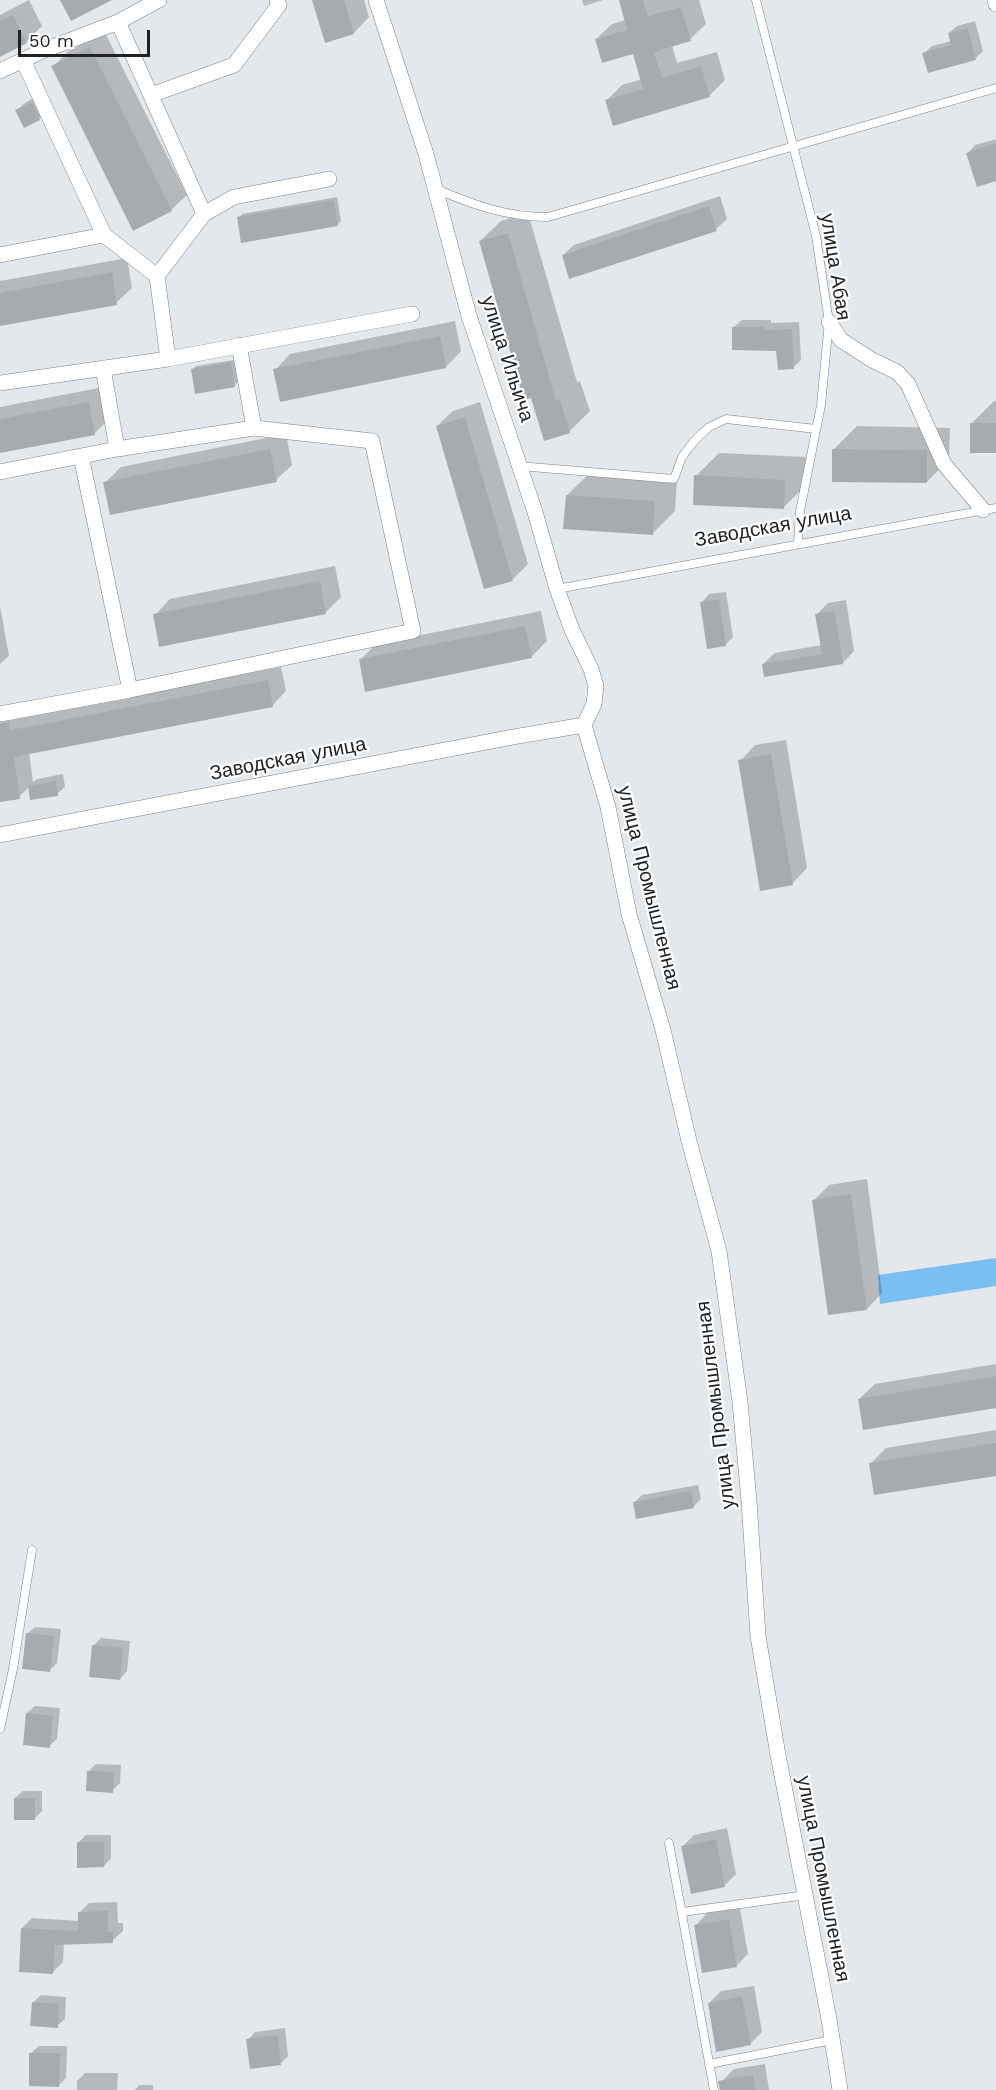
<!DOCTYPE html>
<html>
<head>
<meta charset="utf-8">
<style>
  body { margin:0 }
  #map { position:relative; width:996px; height:2090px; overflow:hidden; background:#e3e8ec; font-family:"Work Sans",sans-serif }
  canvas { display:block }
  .scale { position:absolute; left:18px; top:30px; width:132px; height:27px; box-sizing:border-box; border:3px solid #202224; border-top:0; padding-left:8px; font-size:18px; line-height:21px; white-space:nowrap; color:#202224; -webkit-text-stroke:4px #fff; paint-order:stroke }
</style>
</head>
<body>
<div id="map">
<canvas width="996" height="2090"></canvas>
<div class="scale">50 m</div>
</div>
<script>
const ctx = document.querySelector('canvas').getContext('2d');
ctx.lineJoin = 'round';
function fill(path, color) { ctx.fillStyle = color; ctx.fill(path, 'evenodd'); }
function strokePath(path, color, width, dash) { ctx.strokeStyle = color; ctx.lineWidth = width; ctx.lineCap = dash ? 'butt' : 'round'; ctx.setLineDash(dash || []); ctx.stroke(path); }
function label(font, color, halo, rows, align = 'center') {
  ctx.font = font + ' "Work Sans",sans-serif'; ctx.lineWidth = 4.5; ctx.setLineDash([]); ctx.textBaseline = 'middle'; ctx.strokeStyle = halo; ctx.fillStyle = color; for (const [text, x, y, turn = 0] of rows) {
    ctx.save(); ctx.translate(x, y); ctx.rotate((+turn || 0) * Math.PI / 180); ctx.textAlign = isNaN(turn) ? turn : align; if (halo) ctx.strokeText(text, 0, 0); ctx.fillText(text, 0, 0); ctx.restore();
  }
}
fill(new Path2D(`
  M 996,1258 L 996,1286 L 880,1304 L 878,1275 Z`), '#79bff2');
fill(new Path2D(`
  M 29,0 L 42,26 L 26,42 L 0,55 L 0,15 Z
  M 314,0 L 364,0 L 369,17 L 354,33 Z
  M 582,0 L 603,0 L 584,6 Z
  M 620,0 L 699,0 L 706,24 L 690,39 L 672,45 L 677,63 L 717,52 L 725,80 L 709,96 L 607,100 L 622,85 L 642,79 L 634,52 L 596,39 L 612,24 L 626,20 Z
  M 975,21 L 983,51 L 976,58 L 924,53 L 932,46 L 951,41 L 949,33 L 957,26 Z
  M 105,33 L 187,195 L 171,210 L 53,67 L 68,51 Z
  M 39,95 L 47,111 L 39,119 L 17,110 L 25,103 Z
  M 996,139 L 996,179 L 968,153 L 975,145 Z
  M 720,196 L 727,219 L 716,229 L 563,255 L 574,245 Z
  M 337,197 L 341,221 L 338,224 L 238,218 L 242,214 Z
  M 528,213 L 577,382 L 580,381 L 590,411 L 569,432 L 480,241 L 501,221 Z
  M 127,258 L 132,288 L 116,303 L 0,324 L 0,281 Z
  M 742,320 L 771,320 L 771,323 L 799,322 L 801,360 L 793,368 L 778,350 L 734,327 Z
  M 455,321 L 461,351 L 446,367 L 275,370 L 290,354 Z
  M 234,360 L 238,382 L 234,386 L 192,370 L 196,366 Z
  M 104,387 L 110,418 L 94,434 L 0,451 L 0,407 Z
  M 994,401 L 996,401 L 996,452 L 972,423 Z
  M 480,402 L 528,564 L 513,579 L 485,587 L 437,426 L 453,411 Z
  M 857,426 L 950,428 L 949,459 L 927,482 L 834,449 Z
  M 286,434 L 292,465 L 276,480 L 105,483 L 121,467 Z
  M 719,453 L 807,457 L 806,485 L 783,508 L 696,476 Z
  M 590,473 L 677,479 L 675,511 L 652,534 L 567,495 Z
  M 335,566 L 341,597 L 326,612 L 155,615 L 170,599 Z
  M 726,592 L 733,637 L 725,645 L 702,602 L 709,594 Z
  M 846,600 L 854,651 L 843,663 L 763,664 L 775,653 L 822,645 L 817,614 L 828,603 Z
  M 0,606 L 9,656 L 0,664 Z
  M 541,611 L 547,641 L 531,657 L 360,660 L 376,644 Z
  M 281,667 L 286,691 L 272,706 L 29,752 L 33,782 L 37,779 L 63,774 L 65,787 L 57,794 L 29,787 L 19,797 L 0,800 L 0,720 L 43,713 Z
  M 786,740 L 807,868 L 792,884 L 740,761 L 755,745 Z
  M 867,1179 L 882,1293 L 867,1309 L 814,1200 L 829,1185 Z
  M 996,1364 L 996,1406 L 859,1399 L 875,1384 Z
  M 996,1430 L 996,1474 L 871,1463 L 886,1448 Z
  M 698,1485 L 701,1499 L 693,1507 L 634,1503 L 642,1495 Z
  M 35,1627 L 61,1629 L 57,1663 L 50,1670 L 27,1634 Z
  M 101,1638 L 130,1641 L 127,1671 L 120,1679 L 93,1646 Z
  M 35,1706 L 60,1708 L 57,1739 L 49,1746 L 27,1713 Z
  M 96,1764 L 121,1765 L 120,1783 L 112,1791 L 89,1771 Z
  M 23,1791 L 42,1791 L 42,1811 L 34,1819 L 15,1798 Z
  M 727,1828 L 736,1874 L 725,1885 L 683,1846 L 694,1835 Z
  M 86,1835 L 111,1835 L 111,1858 L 104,1866 L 78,1843 Z
  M 117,1902 L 118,1923 L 123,1923 L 123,1931 L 112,1941 L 64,1943 L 63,1962 L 53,1972 L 22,1928 L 32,1918 L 80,1921 L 79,1913 L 89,1903 Z
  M 740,1908 L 748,1954 L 736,1966 L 696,1925 L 707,1913 Z
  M 754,1986 L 762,2032 L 750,2044 L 709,2003 L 721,1991 Z
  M 41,1995 L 66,1997 L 65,2019 L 57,2026 L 33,2003 Z
  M 285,2028 L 288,2056 L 281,2063 L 248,2040 L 255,2032 Z
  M 39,2046 L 67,2046 L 66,2078 L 59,2085 L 31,2053 Z
  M 765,2064 L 769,2090 L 724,2090 L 722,2081 L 734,2069 Z
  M 85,2073 L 118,2073 L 117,2090 L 77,2090 L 77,2081 Z
  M 139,2085 L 153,2085 L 153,2090 L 135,2090 Z`), '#0003');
fill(new Path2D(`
  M 60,0 L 112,0 L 71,21 Z
  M 312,0 L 344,0 L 354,34 L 325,43 Z
  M 619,0 L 643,0 L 648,16 L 681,7 L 691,41 L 654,52 L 662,78 L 701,66 L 710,97 L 613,126 L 605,100 L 643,89 L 633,54 L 602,63 L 595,39 L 627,30 Z
  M 13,15 L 27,43 L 0,57 L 0,21 Z
  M 968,28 L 976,60 L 928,73 L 922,53 L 951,45 L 948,33 Z
  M 90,47 L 172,211 L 133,231 L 51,66 Z
  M 32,102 L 40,120 L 24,128 L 15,110 Z
  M 996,143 L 996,181 L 977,187 L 966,153 Z
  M 334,200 L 338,226 L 241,243 L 237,217 Z
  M 709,206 L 717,231 L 569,279 L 562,255 Z
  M 508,233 L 556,401 L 560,400 L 570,433 L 544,441 L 531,398 L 524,400 L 479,241 Z
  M 112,272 L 117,305 L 0,326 L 0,293 Z
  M 732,327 L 764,327 L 764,330 L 792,329 L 794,369 L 778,370 L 776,351 L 732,350 Z
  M 440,336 L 446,368 L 280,402 L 273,369 Z
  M 231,362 L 235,387 L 195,394 L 191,369 Z
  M 89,402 L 95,435 L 0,453 L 0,419 Z
  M 465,417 L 513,581 L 484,589 L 436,426 Z
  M 970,423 L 996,423 L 996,453 L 970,453 Z
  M 270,449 L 277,482 L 110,515 L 103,482 Z
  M 832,449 L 927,450 L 927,483 L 832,482 Z
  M 694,475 L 785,480 L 784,509 L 693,505 Z
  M 566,495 L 655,501 L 653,535 L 563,529 Z
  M 320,581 L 326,614 L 159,647 L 153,614 Z
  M 719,599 L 726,646 L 707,649 L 700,602 Z
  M 835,611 L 843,664 L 764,677 L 762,664 L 822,654 L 815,614 Z
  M 525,626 L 532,658 L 365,692 L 359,659 Z
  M 268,680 L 273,707 L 14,757 L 20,799 L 0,802 L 0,724 L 9,722 L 10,730 L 28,727 Z
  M 771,754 L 793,885 L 760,891 L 738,760 Z
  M 56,781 L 58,796 L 30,800 L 28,786 Z
  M 851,1194 L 867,1310 L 828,1315 L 812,1200 Z
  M 996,1376 L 996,1408 L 863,1430 L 858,1399 Z
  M 996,1443 L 996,1476 L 874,1495 L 869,1463 Z
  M 691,1491 L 694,1508 L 636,1519 L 633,1502 Z
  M 26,1633 L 54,1636 L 50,1672 L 22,1669 Z
  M 92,1645 L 123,1648 L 120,1680 L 89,1677 Z
  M 26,1713 L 53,1716 L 50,1748 L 23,1745 Z
  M 87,1771 L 114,1772 L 113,1793 L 86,1791 Z
  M 14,1798 L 35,1798 L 35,1820 L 14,1820 Z
  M 716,1839 L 725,1887 L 691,1894 L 681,1846 Z
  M 77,1842 L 104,1842 L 104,1867 L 77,1868 Z
  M 108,1911 L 108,1932 L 113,1932 L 113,1943 L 55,1945 L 53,1974 L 19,1972 L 21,1928 L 78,1931 L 78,1912 Z
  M 729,1919 L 737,1967 L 702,1973 L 694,1925 Z
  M 742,1996 L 751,2045 L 716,2052 L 708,2003 Z
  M 32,2002 L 59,2004 L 58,2028 L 30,2026 Z
  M 278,2035 L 281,2065 L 250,2069 L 246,2039 Z
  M 29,2053 L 60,2053 L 59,2087 L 29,2086 Z
  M 753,2075 L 756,2090 L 720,2090 L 718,2081 Z`), '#a6abaf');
const service = new Path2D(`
  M 756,0 L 816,236 L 829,322 L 821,405 L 800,511 L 798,544
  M 436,189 C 474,205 506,217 548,217 L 996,88
  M 519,466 L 674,479 L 682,457 L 694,441 L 709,427 L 726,419 L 816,429
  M 557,589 L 996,508
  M 0,1729 L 13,1669 L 32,1550
  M 669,1843 L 714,2090
  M 682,1912 L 806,1895
  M 709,2064 L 832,2040`);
const minor = new Path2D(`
  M 376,0 L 426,154 L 469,316 L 535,512 L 557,589 L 572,630 L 591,669 L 596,686 L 594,704 L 584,725
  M 995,0 L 996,4
  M 118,22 L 204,214 L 157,276 L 168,359
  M 23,60 L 104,235 L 157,276
  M 0,71 L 42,51 L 118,22 L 159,0
  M 151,95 L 234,65 L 279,5 L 277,0
  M 204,214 L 234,197 L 329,179
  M 0,255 L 104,235
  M 829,322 L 841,340 L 872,360 L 897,372 L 908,384 L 944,464 L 983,510
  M 239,345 L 254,428
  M 0,383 L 168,359 L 412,314
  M 81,456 L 130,690
  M 0,472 L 117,449
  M 0,714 L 130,690 L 413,631 L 372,441 L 254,428 L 117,449 L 103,368
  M 584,725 L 608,807 L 629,914 L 663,1030 L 689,1141 L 719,1251 L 740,1402 L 749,1501 L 758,1636 L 778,1755 L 829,2019 L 840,2090
  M 0,835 L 513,737 L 584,725`);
strokePath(service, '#7c8185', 9);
strokePath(minor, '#7c8185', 16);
strokePath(service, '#fff', 8);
strokePath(minor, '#fff', 15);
label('20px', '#202224', '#fff', [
  ["улица Абая",835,267,81],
  ["улица Ильича",507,359,72],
  ["Заводская улица",773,527,-10],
  ["Заводская улица",288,759,-11],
  ["улица Промышленная",649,888,76],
  ["улица Промышленная",716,1405,-97],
  ["улица Промышленная",823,1879,79]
]);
</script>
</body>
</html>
